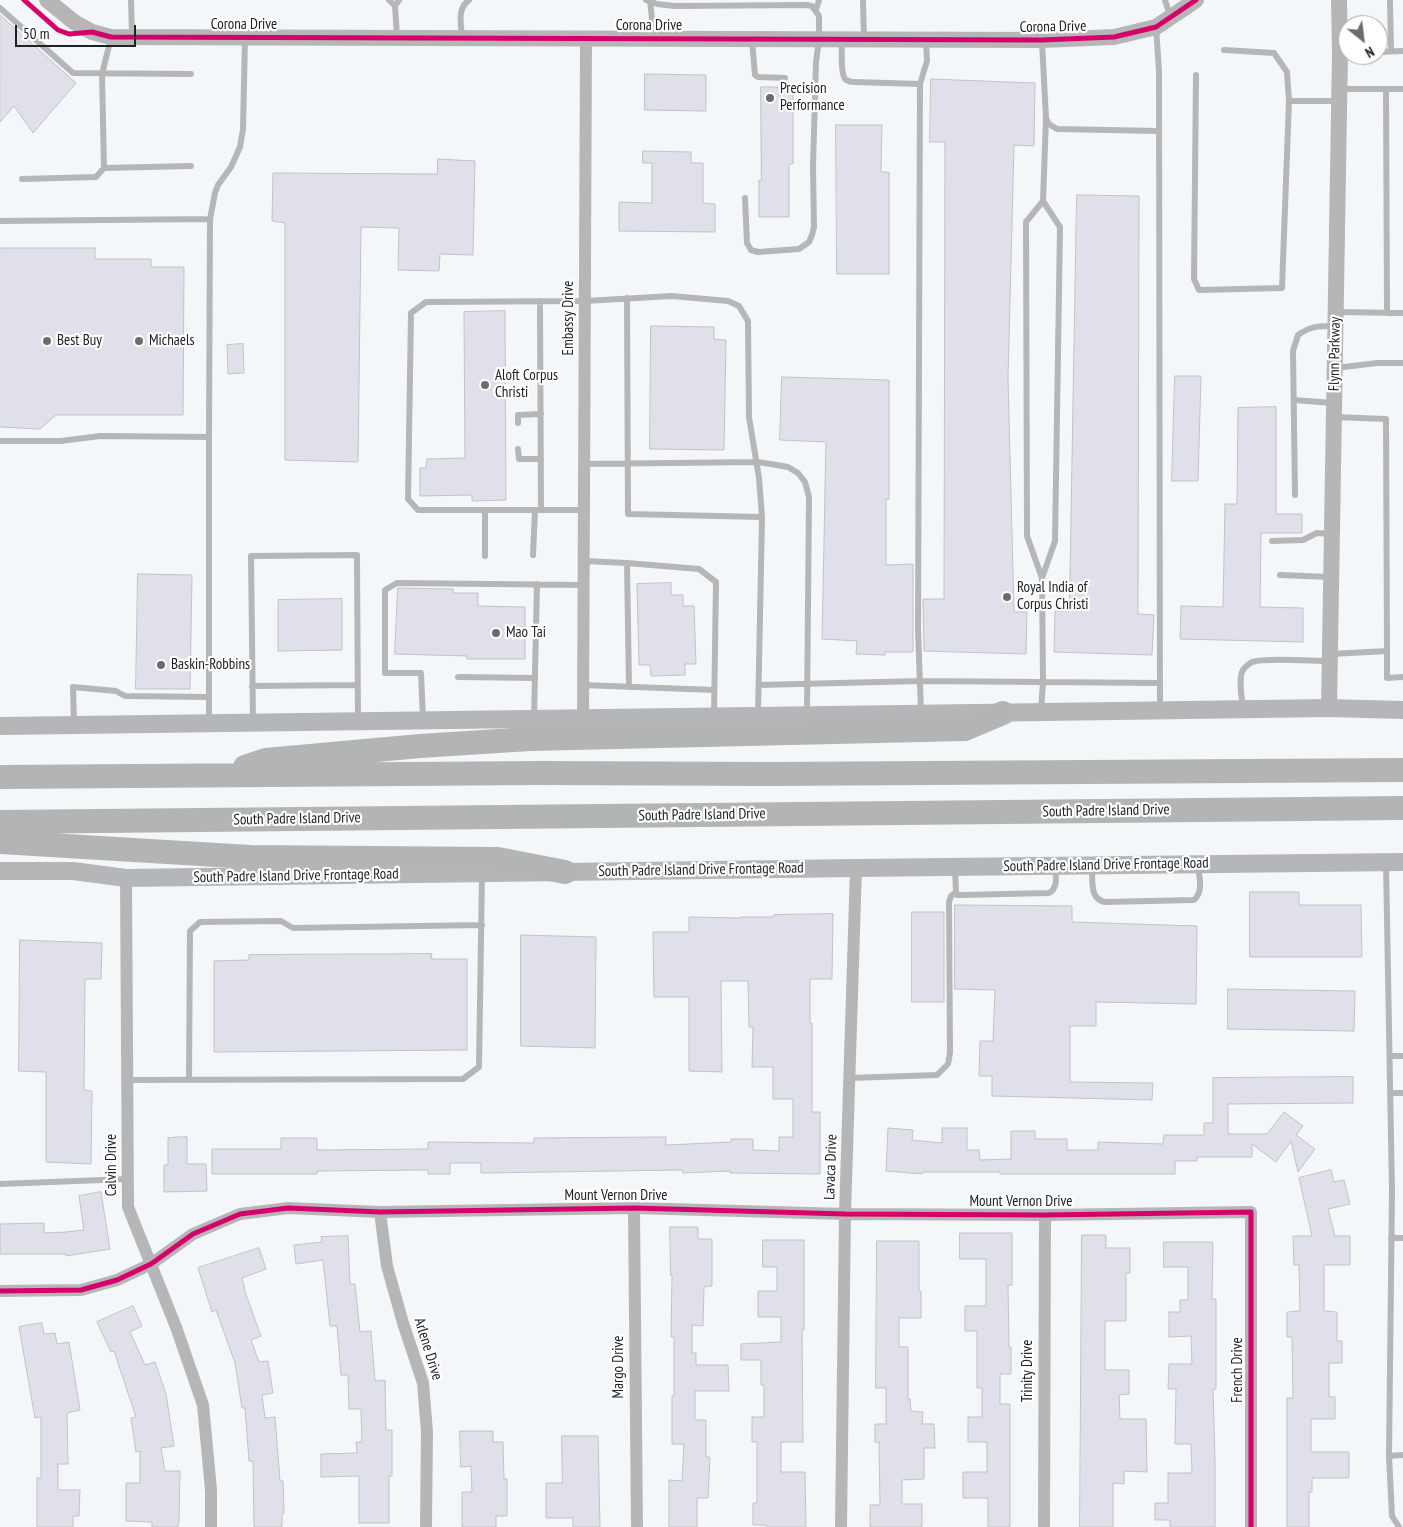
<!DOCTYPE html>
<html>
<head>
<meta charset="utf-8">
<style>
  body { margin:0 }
  #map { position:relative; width:1403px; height:1527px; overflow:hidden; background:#f4f7f9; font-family:"PT Sans Narrow",sans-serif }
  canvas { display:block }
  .north { position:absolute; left:1338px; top:15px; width:50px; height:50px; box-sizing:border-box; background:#fff; border:1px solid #a6a6a7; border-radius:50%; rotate:151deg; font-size:14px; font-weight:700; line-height:20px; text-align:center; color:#202123 }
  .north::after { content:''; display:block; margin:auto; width:18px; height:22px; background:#6a6c6e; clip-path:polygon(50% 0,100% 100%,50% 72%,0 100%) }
  .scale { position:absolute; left:15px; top:25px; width:121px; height:22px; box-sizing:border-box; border:2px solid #202123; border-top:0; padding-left:6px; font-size:15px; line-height:18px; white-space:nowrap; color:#202123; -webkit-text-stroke:4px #fff; paint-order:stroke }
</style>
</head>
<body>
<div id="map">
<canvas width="1403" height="1527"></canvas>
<div class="north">N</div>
<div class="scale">50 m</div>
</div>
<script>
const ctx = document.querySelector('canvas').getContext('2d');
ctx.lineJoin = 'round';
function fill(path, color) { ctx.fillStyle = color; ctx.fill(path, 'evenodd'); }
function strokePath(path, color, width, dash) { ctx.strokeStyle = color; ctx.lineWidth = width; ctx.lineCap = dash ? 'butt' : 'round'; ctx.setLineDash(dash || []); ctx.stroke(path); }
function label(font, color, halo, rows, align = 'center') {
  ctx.font = font + ' "PT Sans Narrow",sans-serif'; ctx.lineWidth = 4.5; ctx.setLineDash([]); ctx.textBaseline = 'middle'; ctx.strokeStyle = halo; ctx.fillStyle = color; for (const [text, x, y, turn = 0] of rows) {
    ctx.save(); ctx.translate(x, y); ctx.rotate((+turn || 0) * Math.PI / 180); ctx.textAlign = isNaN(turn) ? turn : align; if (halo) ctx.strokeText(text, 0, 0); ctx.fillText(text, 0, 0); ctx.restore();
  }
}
const building = new Path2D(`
  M 0,15 L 76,83 L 33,133 L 14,106 L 0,122 Z
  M 645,74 L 706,75 L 706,111 L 645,110 Z
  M 931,79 L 1035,83 L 1034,146 L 1014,145 L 1008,378 L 1014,612 L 1027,612 L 1026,654 L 924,651 L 923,599 L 944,599 L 945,142 L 930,142 Z
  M 761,87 L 793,87 L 793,164 L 789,164 L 789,217 L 759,217 L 759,180 L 761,180 Z
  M 836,125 L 882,125 L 881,172 L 889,172 L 889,274 L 837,274 Z
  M 643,151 L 691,152 L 691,163 L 703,163 L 703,203 L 715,204 L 715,232 L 619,231 L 619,202 L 652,203 L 652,163 L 643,163 Z
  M 438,159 L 475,161 L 473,255 L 440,254 L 439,271 L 398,270 L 399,228 L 361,227 L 358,462 L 285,460 L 285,223 L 272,221 L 273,173 L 437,174 Z
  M 1077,195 L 1139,196 L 1138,614 L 1154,615 L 1152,655 L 1054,652 L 1055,611 L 1069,611 Z
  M 0,248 L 95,248 L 95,259 L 151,259 L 151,267 L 184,267 L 183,415 L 56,415 L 40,429 L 0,427 Z
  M 505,311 L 506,500 L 472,501 L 472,495 L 420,496 L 420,468 L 426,468 L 427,459 L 465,458 L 464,312 Z
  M 651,326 L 714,327 L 714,339 L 726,340 L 724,450 L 650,449 Z
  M 243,344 L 244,373 L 228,374 L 227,345 Z
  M 1175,376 L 1201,376 L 1198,481 L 1172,481 Z
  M 782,377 L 889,380 L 889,499 L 886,499 L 886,565 L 913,564 L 913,652 L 885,652 L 885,655 L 856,654 L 857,641 L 822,639 L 826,442 L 780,440 Z
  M 1276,407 L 1276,514 L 1302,514 L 1302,533 L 1261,533 L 1260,607 L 1303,608 L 1303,642 L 1180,639 L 1181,606 L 1223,607 L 1225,504 L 1237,504 L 1238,408 Z
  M 138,574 L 192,575 L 190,689 L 136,689 Z
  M 671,583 L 671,595 L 683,595 L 683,606 L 694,606 L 696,664 L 685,664 L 685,675 L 651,676 L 650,665 L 639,665 L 637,584 Z
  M 398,588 L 453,589 L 453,593 L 478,593 L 478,606 L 525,607 L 525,659 L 467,659 L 467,656 L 395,654 Z
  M 342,599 L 342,650 L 278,651 L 278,600 Z
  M 1250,892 L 1299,892 L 1299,905 L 1361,905 L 1362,957 L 1250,957 Z
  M 955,905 L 1072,906 L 1072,922 L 1197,926 L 1196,1004 L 1096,1002 L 1096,1026 L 1070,1026 L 1070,1082 L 1153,1083 L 1152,1100 L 992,1096 L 992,1076 L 979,1076 L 980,1041 L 993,1041 L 995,990 L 955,989 Z
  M 912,912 L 944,912 L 944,1002 L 912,1002 Z
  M 833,914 L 832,979 L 810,979 L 810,1023 L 812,1023 L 812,1112 L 820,1112 L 820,1174 L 730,1173 L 730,1171 L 683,1173 L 682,1170 L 481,1173 L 481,1163 L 450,1163 L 450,1174 L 428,1174 L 428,1170 L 317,1171 L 317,1174 L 212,1174 L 212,1149 L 281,1149 L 281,1138 L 317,1138 L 317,1150 L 428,1149 L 428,1142 L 534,1143 L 534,1138 L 666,1137 L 666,1145 L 731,1142 L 731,1139 L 753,1139 L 753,1150 L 779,1151 L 779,1137 L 793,1137 L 793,1099 L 773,1099 L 773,1067 L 752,1067 L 753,1027 L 749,1027 L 748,981 L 721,981 L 722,1072 L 689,1071 L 689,997 L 654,997 L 653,932 L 689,932 L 689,917 L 741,918 L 741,917 L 774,917 L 774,915 Z
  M 521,935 L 596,937 L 595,1048 L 521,1046 Z
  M 20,940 L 102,943 L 101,979 L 85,979 L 84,1090 L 92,1091 L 91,1164 L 46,1162 L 46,1072 L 19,1071 Z
  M 432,954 L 431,959 L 467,959 L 467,1050 L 214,1052 L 214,961 L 249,960 L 249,955 Z
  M 1228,989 L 1355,991 L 1354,1031 L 1228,1029 Z
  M 1353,1077 L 1353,1103 L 1228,1104 L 1228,1134 L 1267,1134 L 1284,1112 L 1303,1126 L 1296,1135 L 1315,1149 L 1298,1172 L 1291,1141 L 1276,1162 L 1252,1144 L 1252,1157 L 1197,1157 L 1197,1161 L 1175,1161 L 1175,1174 L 1000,1174 L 1000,1172 L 923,1172 L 922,1174 L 886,1171 L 888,1128 L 913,1130 L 912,1140 L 942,1143 L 942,1128 L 967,1128 L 967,1150 L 979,1150 L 980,1160 L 1011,1159 L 1011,1131 L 1035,1131 L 1035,1139 L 1067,1139 L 1067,1150 L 1098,1150 L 1098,1142 L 1163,1144 L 1164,1135 L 1204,1135 L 1204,1123 L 1213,1123 L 1213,1078 Z
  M 187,1137 L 187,1164 L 206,1164 L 207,1191 L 164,1192 L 164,1165 L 168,1165 L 168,1138 Z
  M 1331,1170 L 1334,1182 L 1344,1180 L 1350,1204 L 1328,1209 L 1335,1236 L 1350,1236 L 1350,1265 L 1324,1265 L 1324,1311 L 1337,1312 L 1337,1341 L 1342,1341 L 1342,1363 L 1329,1363 L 1329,1397 L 1335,1397 L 1335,1419 L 1311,1419 L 1311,1452 L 1349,1452 L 1349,1478 L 1312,1478 L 1312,1492 L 1309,1492 L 1309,1527 L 1287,1527 L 1287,1398 L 1293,1398 L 1292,1337 L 1287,1337 L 1287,1312 L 1300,1311 L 1299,1265 L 1294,1265 L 1293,1236 L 1312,1236 L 1299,1178 Z
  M 101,1192 L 110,1249 L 66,1256 L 66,1254 L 0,1254 L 0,1224 L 44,1223 L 44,1233 L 66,1232 L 84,1230 L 79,1196 Z
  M 670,1227 L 698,1227 L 698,1239 L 712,1239 L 712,1286 L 704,1287 L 703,1326 L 692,1325 L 692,1353 L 696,1353 L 696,1365 L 728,1365 L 729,1391 L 695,1391 L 695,1420 L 706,1420 L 706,1457 L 710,1457 L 708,1498 L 697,1498 L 697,1527 L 669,1527 L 669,1480 L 682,1481 L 684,1444 L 672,1444 L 672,1396 L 674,1396 L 674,1337 L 671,1337 L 672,1275 L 671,1275 Z
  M 960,1233 L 1012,1233 L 1012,1285 L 1008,1285 L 1009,1347 L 1011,1347 L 1011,1374 L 1000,1374 L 1000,1404 L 1010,1404 L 1010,1527 L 988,1527 L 988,1498 L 963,1498 L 963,1472 L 987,1472 L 987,1442 L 968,1442 L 968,1417 L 982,1417 L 982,1388 L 977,1388 L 977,1331 L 965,1331 L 965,1306 L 986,1306 L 986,1259 L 960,1259 Z
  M 1082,1235 L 1106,1235 L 1106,1248 L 1130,1248 L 1130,1273 L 1126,1273 L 1126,1321 L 1105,1321 L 1105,1370 L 1129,1370 L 1129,1394 L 1119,1395 L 1120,1419 L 1146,1419 L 1147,1472 L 1124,1471 L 1124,1484 L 1113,1483 L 1113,1527 L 1080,1527 Z
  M 348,1236 L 350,1284 L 355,1284 L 360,1332 L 371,1331 L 375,1381 L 385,1380 L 386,1430 L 392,1430 L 392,1476 L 389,1476 L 389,1523 L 359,1523 L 359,1476 L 321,1477 L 321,1454 L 357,1453 L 356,1442 L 362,1442 L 361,1409 L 349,1409 L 348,1375 L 341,1375 L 337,1326 L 330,1326 L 323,1260 L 296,1264 L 294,1245 L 322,1242 L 321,1237 Z
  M 763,1240 L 804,1240 L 804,1330 L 802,1330 L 803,1442 L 781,1442 L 781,1472 L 805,1472 L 806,1527 L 766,1527 L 766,1525 L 753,1525 L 753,1503 L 757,1503 L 757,1442 L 752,1442 L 752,1417 L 764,1417 L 764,1385 L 761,1385 L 761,1360 L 741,1360 L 741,1344 L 781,1342 L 781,1317 L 758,1317 L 758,1291 L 777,1291 L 777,1267 L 763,1267 Z
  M 877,1241 L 919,1241 L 919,1291 L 921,1291 L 921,1318 L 899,1318 L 899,1347 L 908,1347 L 908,1399 L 910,1399 L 911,1411 L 923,1412 L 922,1424 L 934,1424 L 935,1448 L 924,1448 L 924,1479 L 902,1480 L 902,1504 L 922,1504 L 922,1527 L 870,1527 L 870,1505 L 880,1505 L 879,1442 L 875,1442 L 875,1424 L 886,1424 L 886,1388 L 876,1388 Z
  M 1164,1242 L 1213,1242 L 1212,1299 L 1216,1299 L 1216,1389 L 1213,1389 L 1215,1461 L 1215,1527 L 1170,1527 L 1170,1520 L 1155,1520 L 1155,1503 L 1168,1503 L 1168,1473 L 1192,1473 L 1191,1444 L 1175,1444 L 1176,1389 L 1168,1389 L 1169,1364 L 1192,1364 L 1191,1336 L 1169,1337 L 1169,1312 L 1180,1312 L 1180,1300 L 1188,1300 L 1188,1267 L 1164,1267 Z
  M 259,1248 L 266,1269 L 242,1278 L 245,1289 L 244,1289 L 261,1336 L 251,1340 L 259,1362 L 268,1361 L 273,1393 L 262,1395 L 265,1418 L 275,1417 L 280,1481 L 283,1481 L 284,1513 L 282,1514 L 282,1527 L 254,1527 L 253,1461 L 249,1461 L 245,1408 L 242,1408 L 235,1363 L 216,1310 L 212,1312 L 198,1268 Z
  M 133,1306 L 142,1326 L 130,1332 L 145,1365 L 155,1362 L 166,1394 L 174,1446 L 161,1448 L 165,1471 L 180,1471 L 179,1522 L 178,1522 L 178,1527 L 152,1527 L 152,1522 L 126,1521 L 126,1483 L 140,1483 L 140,1451 L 136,1452 L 131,1418 L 136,1417 L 114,1351 L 111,1352 L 97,1322 Z
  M 42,1323 L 44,1334 L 55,1333 L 57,1344 L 69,1342 L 80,1410 L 67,1413 L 68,1464 L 58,1464 L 58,1490 L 80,1490 L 79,1516 L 73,1516 L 73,1527 L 37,1527 L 37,1478 L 41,1478 L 41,1417 L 35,1418 L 19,1327 Z
  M 460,1431 L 493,1431 L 493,1442 L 503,1442 L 504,1479 L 507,1479 L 507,1516 L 496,1516 L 496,1527 L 462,1527 L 462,1492 L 472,1492 L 471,1466 L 461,1467 Z
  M 562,1436 L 598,1436 L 600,1527 L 573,1527 L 573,1518 L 546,1518 L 546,1483 L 562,1483 Z`);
fill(building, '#e0e0eb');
strokePath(building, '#c0c2c3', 1);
strokePath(new Path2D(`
  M 131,0 L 132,35
  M 389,0 L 395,6
  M 646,0 L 657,4 L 675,6 L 806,5 L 812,6 L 819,16 L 819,39 L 816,62 L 813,167 L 814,227 L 812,235 L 809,242 L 799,249 L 758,252 L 751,250 L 747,243 L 745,198
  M 650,0 L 654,38
  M 863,0 L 864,39
  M 1165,0 L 1170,16
  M 1390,0 L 1391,51
  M 0,8 L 73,73 L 191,74
  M 816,10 L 819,0
  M 1156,27 L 1159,71 L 1160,709
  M 397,36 L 395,6 L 399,0
  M 462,37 C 461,23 457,9 469,0
  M 752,40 L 755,75 L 758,77 L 785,78
  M 842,40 C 842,48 840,75 846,80 C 848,81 851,82 854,82 L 920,84
  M 1042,42 L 1046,118 L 1049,124 L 1057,129 L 1159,131
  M 1224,50 L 1274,53 L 1287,72 L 1289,101
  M 1378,52 L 1403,51
  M 1196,75 L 1194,279 L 1199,290 L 1282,288 L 1289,101 L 1338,101
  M 1341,89 L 1403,89
  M 1386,89 L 1387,313
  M 104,168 L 191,166
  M 22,179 L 96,177 L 104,168 L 102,74 L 111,38
  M 1043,201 L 1026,222 L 1027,536 L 1042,578 L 1055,541 L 1060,227 L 1043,201 L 1046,118
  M 210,219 L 215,193 L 218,185 L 231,167 L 240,147 L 243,129 L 245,38
  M 0,221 L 210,219 L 209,437 L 100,436 L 61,441 L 0,441
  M 627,298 L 628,514 L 762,517
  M 540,301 L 541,510
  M 1337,312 L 1403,313
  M 1336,368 L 1377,363 L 1403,363
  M 1294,400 L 1333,403
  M 1334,417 L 1386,419 L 1387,651
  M 518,423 L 518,415 L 541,414
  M 518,449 L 519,459 L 541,459
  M 584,464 L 757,462 L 771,464 L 788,467 L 798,473 L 805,482 L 809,497 L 807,713
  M 1295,495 L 1293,351 L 1298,335 C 1311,326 1318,326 1334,326
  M 584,510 L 418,510 L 408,499 L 411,313 L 426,302 L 585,301 L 672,296 L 728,301 L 739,306 L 748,321 L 749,417 L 759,478 L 762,517 L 758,715
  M 1272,541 L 1303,540 L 1317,533 L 1331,534
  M 533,555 L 535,510
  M 485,556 L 485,510
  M 584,561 L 627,563 L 699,569 L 716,582 L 714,715
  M 627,563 L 629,687
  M 1280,575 L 1330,577
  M 1331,654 L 1387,651 L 1387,678 L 1403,677
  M 458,677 L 535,678
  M 583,685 L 714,690
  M 759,685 L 920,681 L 1160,683
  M 252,686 L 357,685
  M 1243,708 C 1242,699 1238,678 1243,670 C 1245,667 1249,664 1252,662 C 1266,657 1311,661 1329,661
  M 1041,711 L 1043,682 L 1042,578
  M 921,712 L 918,629 L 920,84 L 927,61 L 926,41
  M 534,718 L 537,584
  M 423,719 L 421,673 L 385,673 L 385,590 L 397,583 L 584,585
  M 253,721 L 251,556 L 357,555 L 358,721
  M 209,723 L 209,697
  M 74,724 L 73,687 L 116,691 L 125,696 L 209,697 L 209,437
  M 1386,864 L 1392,1191 L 1389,1456 L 1403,1455
  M 955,868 L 956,892 L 957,895 L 961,895 L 1049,893 C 1058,888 1056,877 1055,868
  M 1092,868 C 1093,880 1089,899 1105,902 L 1194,900 C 1204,891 1199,877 1198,866
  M 1390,1056 L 1403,1056
  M 850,1078 L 937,1075 L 948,1064 L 950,1053 L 949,902 L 951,896 L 956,892
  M 127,1080 L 463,1079 L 479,1067 L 482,874
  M 189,1080 L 190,931 L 200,922 L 281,921 L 293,928 L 482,925
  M 1391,1093 L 1403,1093
  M 0,1184 L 128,1179
  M 1391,1238 L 1403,1238
  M 1389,1456 L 1392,1516 L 1399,1527`), '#b6b6b7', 6);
strokePath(new Path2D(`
  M 583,718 L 586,39
  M 126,878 L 128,1207 L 176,1327 L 203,1405 L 211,1490 L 211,1527
  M 634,1208 L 637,1527
  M 380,1212 L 387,1266 L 403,1323 L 423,1383 L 427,1432 L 426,1527
  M 0,1291 L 81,1290 L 117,1280 L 151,1264 L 193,1234 L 240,1214 L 288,1208 L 380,1212 L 634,1208 L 845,1214 L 1045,1215 L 1251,1212 L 1251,1527
  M 841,1527 L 845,1214 L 856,868
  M 1044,1527 L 1045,1215`), '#b6b6b7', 12);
strokePath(new Path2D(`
  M 47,0 L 74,22 L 92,32 L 111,37 L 1042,40 L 1114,37 L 1156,27 L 1196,0
  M 1329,708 L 1340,53 L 1339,0`), '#b6b6b7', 16);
strokePath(new Path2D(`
  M 0,726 C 443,721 886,714 1329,708 L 1403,710
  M 0,871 L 73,871 L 126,878 L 856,868 L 1403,862`), '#b5b6b7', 18);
strokePath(new Path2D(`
  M 245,767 L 266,760 L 420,746 L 530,739 L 965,729 L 1003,713
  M 0,777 L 541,773 L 770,774 L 1403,770
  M 0,822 L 1403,808
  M 0,842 L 250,857 L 498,859 L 565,872`), '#b3b4b4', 24);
strokePath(new Path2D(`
  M 24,0 L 58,30 L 69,34 L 92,32 L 111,37 L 1042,40 L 1114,37 L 1156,27 L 1196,0
  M 0,1291 L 81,1290 L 117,1280 L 151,1264 L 193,1234 L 240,1214 L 288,1208 L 380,1212 L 634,1208 L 845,1214 L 1045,1215 L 1251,1212 L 1251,1527`), '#d6006c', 5);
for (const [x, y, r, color] of [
  [770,98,5,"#6a6c6e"],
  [47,341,5,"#6a6c6e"],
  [139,341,5,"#6a6c6e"],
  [485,385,5,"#6a6c6e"],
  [1007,597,5,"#6a6c6e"],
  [496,633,5,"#6a6c6e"],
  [161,665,5,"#6a6c6e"]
]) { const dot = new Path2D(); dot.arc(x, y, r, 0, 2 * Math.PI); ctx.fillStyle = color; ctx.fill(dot); strokePath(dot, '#fff', 2); }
label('15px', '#202123', '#fff', [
  ["Corona Drive",244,25],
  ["Corona Drive",649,26],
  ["Corona Drive",1053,27,-1],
  ["Embassy Drive",569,318,-90],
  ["Flynn Parkway",1335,354,-89],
  ["South Padre Island Drive",1106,811,-1],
  ["South Padre Island Drive",702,815,-1],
  ["South Padre Island Drive",297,819,-1],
  ["South Padre Island Drive Frontage Road",1106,865,-1],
  ["South Padre Island Drive Frontage Road",701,870,-1],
  ["South Padre Island Drive Frontage Road",296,876,-1],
  ["Calvin Drive",112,1165,-90],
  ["Lavaca Drive",831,1167,-88],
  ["Mount Vernon Drive",616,1196],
  ["Mount Vernon Drive",1021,1202],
  ["Arlene Drive",428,1349,73],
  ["Margo Drive",619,1367,-90],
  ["French Drive",1238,1370,-90],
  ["Trinity Drive",1028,1371,-90]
]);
label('15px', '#202123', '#fff', [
  ["Precision",780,89],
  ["Performance",780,106],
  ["Best Buy",57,341],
  ["Michaels",149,341],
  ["Aloft Corpus",495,376],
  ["Christi",495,393],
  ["Royal India of",1017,588],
  ["Corpus Christi",1017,605],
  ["Mao Tai",506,633],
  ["Baskin-Robbins",171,665]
], 'left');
</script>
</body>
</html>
